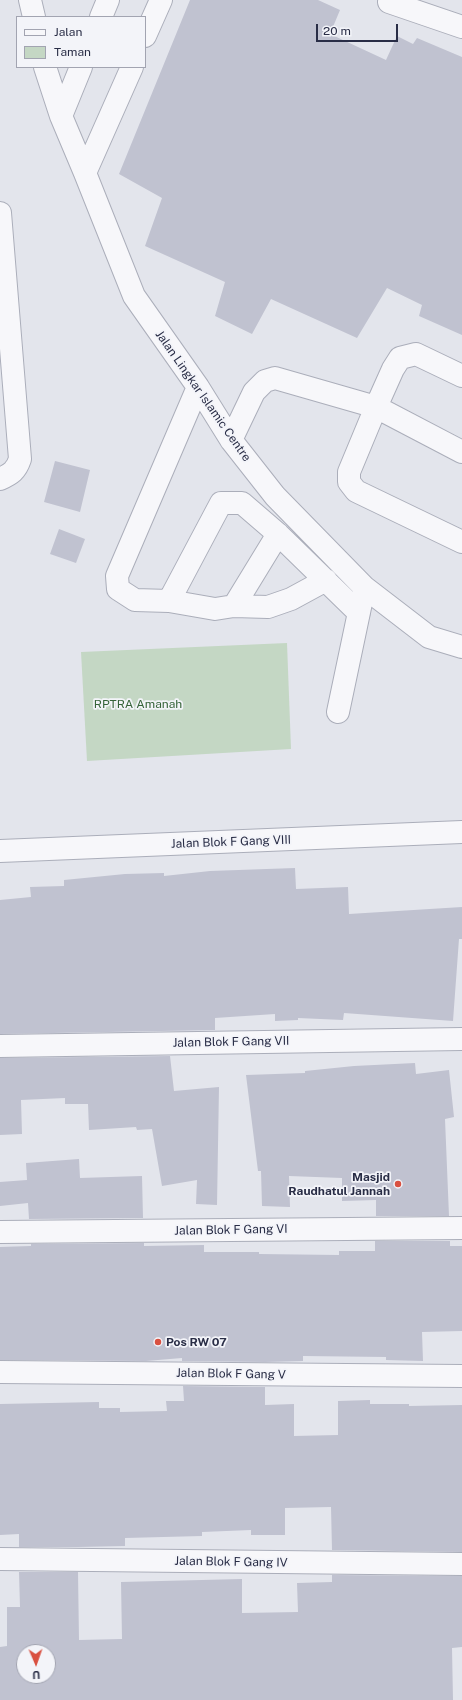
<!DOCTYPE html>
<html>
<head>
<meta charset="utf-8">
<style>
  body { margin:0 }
  #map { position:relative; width:462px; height:1700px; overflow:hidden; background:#e3e5ec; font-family:"Public Sans",sans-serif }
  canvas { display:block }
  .legend { position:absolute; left:16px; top:16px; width:130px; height:52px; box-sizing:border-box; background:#f3f4f9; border:1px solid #a2a4b1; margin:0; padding:5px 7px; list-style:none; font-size:12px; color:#292d46 }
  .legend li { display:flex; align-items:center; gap:8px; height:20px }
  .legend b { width:20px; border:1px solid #a2a4b1 }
  .north { position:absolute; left:16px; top:1644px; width:40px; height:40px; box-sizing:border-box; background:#f3f4f9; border:1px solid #a2a4b1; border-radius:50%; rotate:178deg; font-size:11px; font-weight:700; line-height:16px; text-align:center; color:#292d46 }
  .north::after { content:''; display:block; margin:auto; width:14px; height:18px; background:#d95040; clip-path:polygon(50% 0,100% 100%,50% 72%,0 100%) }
  .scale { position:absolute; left:316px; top:24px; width:82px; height:18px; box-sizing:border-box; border:2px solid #292d46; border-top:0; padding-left:5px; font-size:12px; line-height:14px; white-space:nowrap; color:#292d46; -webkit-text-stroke:3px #f3f4f9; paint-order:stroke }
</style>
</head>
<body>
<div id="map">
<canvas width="462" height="1700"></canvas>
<ul class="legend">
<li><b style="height:5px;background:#f7f7fa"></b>Jalan</li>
<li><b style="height:11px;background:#c4d7c4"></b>Taman</li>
</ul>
<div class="north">U</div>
<div class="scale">20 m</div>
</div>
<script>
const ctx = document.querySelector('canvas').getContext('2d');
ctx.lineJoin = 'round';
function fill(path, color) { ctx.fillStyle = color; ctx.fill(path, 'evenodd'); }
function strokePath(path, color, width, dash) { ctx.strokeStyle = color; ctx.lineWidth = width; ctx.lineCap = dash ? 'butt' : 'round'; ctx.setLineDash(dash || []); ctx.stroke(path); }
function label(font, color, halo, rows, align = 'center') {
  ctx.font = font + ' "Public Sans",sans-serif'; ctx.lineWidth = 3.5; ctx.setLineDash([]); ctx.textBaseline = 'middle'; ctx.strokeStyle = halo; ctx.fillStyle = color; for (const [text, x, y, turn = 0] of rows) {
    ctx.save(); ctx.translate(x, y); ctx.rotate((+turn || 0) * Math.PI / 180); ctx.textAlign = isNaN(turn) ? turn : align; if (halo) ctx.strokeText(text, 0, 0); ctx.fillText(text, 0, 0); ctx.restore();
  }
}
fill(new Path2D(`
  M 287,643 L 291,749 L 87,761 L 81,652 Z`), '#c4d7c4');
fill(new Path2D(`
  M 190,0 L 318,0 L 340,10 L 330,34 L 386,60 L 397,36 L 413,44 L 417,38 L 462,57 L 462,335 L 419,316 L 422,305 L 387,288 L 357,338 L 271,299 L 252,334 L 215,316 L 225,282 L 145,246 L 162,198 L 119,174 Z
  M 55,461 L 90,470 L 80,512 L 44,502 Z
  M 59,529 L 85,539 L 76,563 L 50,554 Z
  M 295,868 L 296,889 L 348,887 L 349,914 L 462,907 L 462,939 L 459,939 L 453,1021 L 344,1013 L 343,1020 L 298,1018 L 298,1020 L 275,1021 L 275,1014 L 215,1018 L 215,1030 L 0,1034 L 0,900 L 31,897 L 30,887 L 64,886 L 64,880 L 125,874 L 164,873 L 164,876 L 210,871 Z
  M 170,1056 L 174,1091 L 219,1087 L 217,1205 L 196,1204 L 197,1180 L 162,1186 L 152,1129 L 137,1130 L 136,1127 L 89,1130 L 88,1104 L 65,1104 L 65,1098 L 21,1100 L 22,1134 L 0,1135 L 0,1058 Z
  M 415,1063 L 416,1074 L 449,1070 L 454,1117 L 445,1119 L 449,1216 L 376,1216 L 376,1200 L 342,1201 L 342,1178 L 289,1176 L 290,1207 L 262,1206 L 261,1171 L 258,1171 L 246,1075 L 305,1073 L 305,1071 L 354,1066 Z
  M 79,1159 L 80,1178 L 142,1176 L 143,1218 L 29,1219 L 28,1203 L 0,1206 L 0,1182 L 27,1180 L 26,1163 Z
  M 375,1241 L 450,1241 L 450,1246 L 462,1246 L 462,1331 L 422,1332 L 423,1361 L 386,1360 L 386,1357 L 303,1356 L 303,1361 L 265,1362 L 182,1361 L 182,1358 L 146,1361 L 0,1360 L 0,1247 L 31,1246 L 31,1244 L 144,1243 L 144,1246 L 204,1245 L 204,1252 L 259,1252 L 259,1254 L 339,1255 L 339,1251 L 375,1251 Z
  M 183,1386 L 265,1387 L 265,1405 L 294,1404 L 294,1436 L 338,1435 L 338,1401 L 370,1400 L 370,1404 L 409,1404 L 409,1406 L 462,1405 L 462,1552 L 332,1550 L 331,1507 L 285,1508 L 285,1535 L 251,1535 L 251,1530 L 202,1532 L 202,1536 L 125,1538 L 125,1546 L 78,1547 L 19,1547 L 19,1534 L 0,1535 L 0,1404 L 99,1402 L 99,1408 L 120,1408 L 120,1412 L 167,1411 L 166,1401 L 184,1401 Z
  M 19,1572 L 78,1572 L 79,1640 L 122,1639 L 121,1582 L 242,1579 L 242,1613 L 298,1612 L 297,1583 L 332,1582 L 332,1575 L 462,1576 L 462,1647 L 452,1648 L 453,1700 L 0,1700 L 0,1647 L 7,1646 L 7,1607 L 20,1607 ZM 24,1652 L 48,1652 L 48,1676 L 24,1676 Z`), '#c0c2d0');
const minor = new Path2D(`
  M 30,0 L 34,17
  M 389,2 L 462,27
  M 101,17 L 108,0
  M 145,36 L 161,0
  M 45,67 L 61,116 L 85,173 L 134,296 L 198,387 L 231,440 L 275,496 L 364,587 L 429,637 L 462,647
  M 61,116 L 81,67
  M 85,173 L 132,67
  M 0,213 L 20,459 C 16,471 11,474 0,479
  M 462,376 L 416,354 L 400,358 L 393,369 L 376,407 L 462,452
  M 198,387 L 117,576 L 118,589 L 135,600 L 169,601 L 221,503 L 242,503 L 278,534 L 359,613
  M 231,440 L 254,392 L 265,381 L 275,378 L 376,407 L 349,472 L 349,482 L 356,491 L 462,542
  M 169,601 L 215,609 L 234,606 L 278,534
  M 234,606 L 268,607 L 291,599 L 326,580
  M 338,712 L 362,598
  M 0,851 L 462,832
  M 0,1046 L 462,1039
  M 0,1232 L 462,1228
  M 0,1372 L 462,1376
  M 0,1559 L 462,1564`);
strokePath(minor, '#abaeba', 24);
strokePath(minor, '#f7f7fa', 22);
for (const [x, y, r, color] of [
  [398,1184,4,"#d95040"],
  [158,1342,4,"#d95040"]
]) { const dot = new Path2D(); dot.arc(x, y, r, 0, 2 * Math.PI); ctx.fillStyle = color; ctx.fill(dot); strokePath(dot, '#f3f4f9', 1.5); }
label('12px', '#292d46', '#f3f4f9', [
  ["Jalan Lingkar Islamic Centre",203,396,55],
  ["Jalan Blok F Gang VIII",231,842,-2],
  ["Jalan Blok F Gang VII",231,1042,-1],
  ["Jalan Blok F Gang VI",231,1230,-1],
  ["Jalan Blok F Gang V",231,1374,1],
  ["Jalan Blok F Gang IV",231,1562,1]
]);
label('12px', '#356338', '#f3f4f9', [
  ["RPTRA Amanah",138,704]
]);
label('bold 12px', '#292d46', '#f3f4f9', [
  ["Masjid",390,1177],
  ["Raudhatul Jannah",390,1191],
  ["Pos RW 07",166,1342,"left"]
], 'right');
</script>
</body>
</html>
